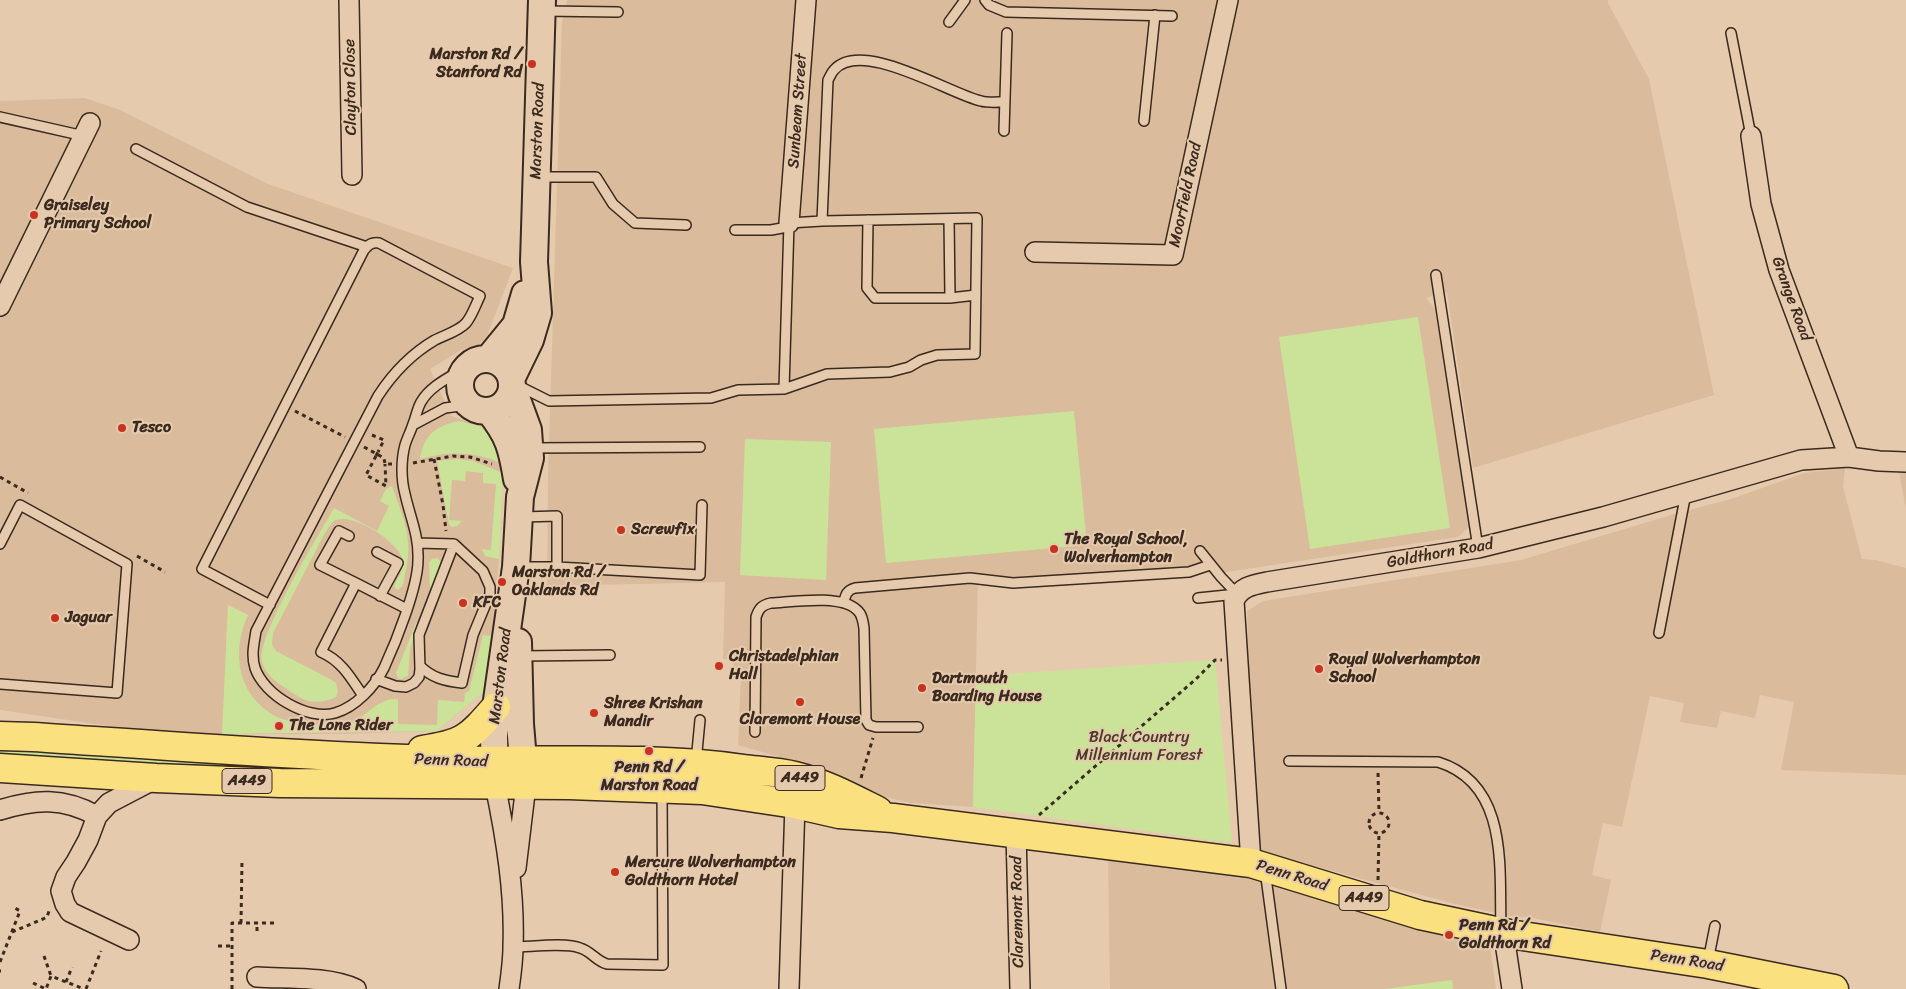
<!DOCTYPE html>
<html>
<head>
<meta charset="utf-8">
<style>
  body { margin:0 }
  canvas { display:block; background:#e6caad }
</style>
</head>
<body>
<canvas width="1906" height="989"></canvas>
<script>
const ctx = document.querySelector('canvas').getContext('2d');
ctx.lineJoin = 'round';
function fill(path, color) { ctx.fillStyle = color; ctx.fill(path, 'evenodd'); }
function strokePath(path, color, width, dash) { ctx.strokeStyle = color; ctx.lineWidth = width; ctx.lineCap = dash ? 'butt' : 'round'; ctx.setLineDash(dash || []); ctx.stroke(path); }
function label(font, color, halo, rows, align = 'center') {
  ctx.font = font + ' Sriracha,sans-serif'; ctx.lineWidth = 4; ctx.setLineDash([]); ctx.textBaseline = 'middle'; ctx.strokeStyle = halo; ctx.fillStyle = color; for (const [text, x, y, turn = 0] of rows) {
    ctx.save(); ctx.translate(x, y); ctx.rotate((+turn || 0) * Math.PI / 180); ctx.textAlign = isNaN(turn) ? turn : align; if (halo) ctx.strokeText(text, 0, 0); ctx.fillText(text, 0, 0); ctx.restore();
  }
}
fill(new Path2D(`
  M 567,0 L 1608,0 L 1608,3 L 1649,79 L 1714,395 L 1473,468 L 1447,292 L 1426,298 L 1435,309 L 1469,527 L 1458,537 L 1227,572 L 978,578 L 973,807 L 911,803 L 867,793 L 856,784 L 797,762 L 738,745 L 741,674 L 733,674 L 733,659 L 723,659 L 725,582 L 547,586 L 548,476 L 562,23 Z
  M 85,98 L 120,110 L 268,184 L 513,268 L 487,336 L 477,346 L 461,350 L 430,369 L 451,416 L 480,426 L 496,440 L 502,457 L 503,473 L 499,559 L 488,688 L 436,731 L 342,734 L 222,734 L 129,729 L 0,710 L 0,101 Z
  M 1845,468 L 1843,487 L 1862,559 L 1876,560 L 1906,568 L 1906,775 L 1781,770 L 1794,702 L 1760,695 L 1755,718 L 1721,711 L 1717,728 L 1680,722 L 1684,703 L 1650,696 L 1622,827 L 1603,823 L 1592,875 L 1611,880 L 1600,932 L 1529,917 L 1509,916 L 1451,903 L 1259,851 L 1252,762 L 1247,611 L 1263,601 L 1521,560 L 1678,513 L 1731,499 L 1804,473 Z
  M 1906,470 L 1906,510 L 1899,471 Z
  M 1108,860 L 1239,874 L 1280,884 L 1475,945 L 1490,946 L 1496,989 L 1110,989 Z`), '#dabc9d');
fill(new Path2D(`
  M 1418,317 L 1450,528 L 1310,549 L 1279,337 Z
  M 1074,411 L 1087,545 L 886,563 L 874,429 Z
  M 459,421 L 480,426 L 496,440 L 503,464 C 476,451 447,451 420,459 C 424,434 436,426 459,421 Z
  M 745,439 L 831,442 L 826,580 L 740,575 Z
  M 457,459 L 473,461 L 503,473 L 499,559 L 485,556 L 482,549 L 491,550 L 496,484 L 483,483 L 483,473 L 466,471 L 465,481 L 452,480 L 449,520 L 462,521 L 457,526 L 452,527 L 449,524 L 437,461 Z
  M 392,486 C 403,518 414,538 405,574 C 404,581 404,587 397,590 L 394,586 C 398,578 404,570 403,561 C 401,543 349,509 333,522 C 324,531 318,547 312,558 C 299,583 286,608 273,633 L 272,644 L 276,651 L 330,679 L 336,683 L 338,691 L 336,697 C 315,706 305,702 287,689 C 276,682 266,675 262,662 C 256,636 319,535 334,508 L 377,531 L 389,506 L 380,501 L 386,489 Z
  M 437,558 L 440,561 L 440,566 L 433,588 L 430,587 L 429,562 L 432,559 Z
  M 228,605 L 248,615 C 232,650 236,690 270,713 C 285,724 322,727 341,725 C 366,722 374,697 398,699 L 398,724 L 437,725 L 438,700 L 464,702 L 465,693 L 469,691 L 483,635 L 492,636 L 488,688 L 436,731 L 222,734 Z
  M 416,623 L 418,624 L 410,649 L 408,676 L 401,679 L 398,678 L 396,673 Z
  M 1215,660 L 1232,843 L 973,807 L 976,676 Z
  M 0,748 L 256,765 L 255,773 L 0,754 Z
  M 1452,980 L 1453,989 L 1385,989 Z`), '#cbe399');
const lane = new Path2D(`
  M 985,0 L 989,5 L 1006,12 L 1172,16
  M 544,11 L 618,12
  M 949,22 L 965,0
  M 1731,33 L 1751,136
  M 0,117 L 84,136
  M 1144,121 L 1155,15
  M 1004,131 L 1007,33
  M 136,149 L 247,207 L 367,247
  M 539,177 L 596,177 L 613,204 L 635,223 L 686,225
  M 949,219 L 950,298
  M 868,220 L 867,288 L 875,298 L 950,298 L 976,295
  M 822,221 L 828,80 C 830,77 831,73 834,70 C 861,38 950,94 981,101 C 988,103 997,102 1004,102
  M 735,230 L 771,230 L 782,228 L 789,223 L 822,221 L 977,218 L 975,354 L 937,355 L 921,360 L 909,367 L 890,372 L 827,374 L 784,389
  M 1436,275 L 1478,548
  M 517,385 L 549,401 L 711,398 L 738,390 L 784,389 L 789,223
  M 413,425 L 445,408 L 468,405
  M 532,448 L 700,447
  M 522,517 L 557,516 L 557,567
  M 349,536 L 339,531 L 320,565 L 356,583
  M 0,544 L 20,505 L 127,564 L 117,693 L 0,684
  M 1200,551 L 1221,577 L 1237,594
  M 377,552 L 398,563 L 380,596
  M 518,567 L 557,567 L 700,575 L 702,505
  M 1198,598 L 1237,594
  M 844,603 C 845,595 847,590 855,588 L 970,578 L 1013,583 L 1189,572 L 1210,565
  M 270,605 L 202,569 L 364,250 C 369,244 372,242 379,243 L 480,296 C 476,304 472,316 466,323 C 459,331 445,335 435,340 C 411,354 393,373 378,396 L 256,631 C 254,644 251,655 255,668 C 264,695 308,721 335,713 C 356,707 375,686 384,668 C 396,642 418,587 418,560 C 419,535 410,517 405,494 C 401,479 401,460 405,445 C 407,438 411,431 413,424 C 416,417 417,409 421,402 C 430,386 450,377 465,368
  M 1659,633 L 1686,493
  M 521,656 L 610,655
  M 420,666 C 432,678 445,681 462,683 L 473,635 L 490,594 L 490,587 L 483,571 L 454,544
  M 376,679 L 395,686 L 406,687 L 414,683 L 419,677 L 420,669 L 419,635 L 454,544 L 418,543
  M 363,696 C 351,678 342,661 321,652 L 356,583 L 407,609
  M 755,732 L 756,617 C 759,608 762,605 771,603 C 792,602 841,594 857,610 C 862,614 863,621 864,628 L 866,720 L 869,725 L 876,727 L 918,727
  M 1289,761 L 1438,762 C 1510,784 1499,870 1501,930
  M 696,762 L 700,720
  M 1265,870 L 1281,989
  M 513,947 C 530,947 566,942 580,948 C 591,951 596,961 607,964 L 663,965 L 662,791
  M 1708,961 L 1715,926`);
const street = new Path2D(`
  M 349,0 L 352,175
  M 1751,136 L 1761,204 L 1779,270 L 1849,457
  M 789,223 L 806,0
  M 1035,252 L 1173,255 L 1228,0
  M 0,306 L 90,123
  M 495,785 C 506,838 515,893 513,947 C 513,961 511,975 509,989
  M 0,810 C 35,799 63,797 97,816
  M 1016,834 L 1020,989
  M 1251,863 L 1234,601 C 1240,587 1252,585 1267,582 L 1478,548 L 1603,517 L 1801,460 L 1849,457 L 1879,461 L 1906,462
  M 516,868 L 526,785
  M 1509,934 L 1506,949 L 1512,989
  M 129,940 L 70,912 L 65,904 L 61,891 L 66,877 L 76,862 L 88,840 L 97,816 L 109,803 L 155,779
  M 257,977 C 287,979 328,976 356,989
  M 789,989 L 795,804`);
const secondary = new Path2D(`
  M 489,358 L 516,325 L 525,294
  M460 385a26 26 0 1 1 52 0a26 26 0 1 1-52 0Z
  M 512,377 L 530,340 L 538,313 L 534,262 L 542,0
  M 489,411 C 509,436 512,448 517,479
  M 518,642 L 520,724 L 525,783
  M 495,782 L 494,737 L 496,707 L 516,567 L 520,497 L 530,458 L 528,430 L 513,389`);
const highway = new Path2D(`
  M 0,736 L 33,737 C 169,746 304,756 440,760 C 542,763 643,755 744,769 C 761,771 779,772 795,776 C 824,783 852,798 878,811
  M 422,750 C 464,744 469,738 496,707
  M 0,768 L 156,778 L 280,783 L 569,785 L 702,790 L 795,804 L 839,814 L 893,818 L 1251,863 L 1420,915 L 1509,934 L 1708,964 L 1834,989`);
strokePath(lane, '#3b2a1e', 12);
strokePath(street, '#3b2a1e', 22);
strokePath(secondary, '#3b2a1e', 30);
strokePath(highway, '#3b2a1e', 31);
strokePath(new Path2D(`
  M 295,411 L 345,437
  M 372,435 L 384,440 L 378,452
  M 364,447 L 384,458 L 385,464 L 392,464
  M 376,456 L 366,475 L 386,486 L 385,464
  M 434,459 L 443,505 L 446,531
  M 413,463 L 453,456 L 470,457 L 492,464
  M 0,477 L 28,493
  M 137,556 L 165,572
  M 1378,773 L 1379,812
  M 861,778 L 873,738
  M1369 823a10 10 0 1 1 20 0a10 10 0 1 1-20 0Z
  M 1039,815 L 1196,679 L 1215,660 L 1222,660
  M 1378,880 L 1379,833
  M 241,923 L 242,860
  M 257,931 L 257,923
  M 12,932 L 43,919 L 47,917 L 49,911
  M 218,946 L 232,946
  M 44,956 L 51,976
  M 0,962 L 20,911 L 15,908
  M 0,971 L 1,971
  M 66,982 L 72,967
  M 33,983 L 46,989 L 51,976 L 84,989
  M 86,989 L 101,951
  M 232,989 L 232,923 L 277,923`), '#3b2a1e', 3, [4, 4]);
strokePath(lane, '#e6caad', 9);
strokePath(street, '#e6caad', 19);
strokePath(secondary, '#e6caad', 26);
strokePath(highway, '#fbe080', 28);
strokePath(new Path2D(`
  M 376,456 L 378,452`), '#3b2a1e', 3, [4, 4]);
for (const [x, y, r, color] of [
  [532,64,5,"#c8321e"],
  [34,215,5,"#c8321e"],
  [122,428,5,"#c8321e"],
  [621,530,5,"#c8321e"],
  [1054,549,5,"#c8321e"],
  [502,582,5,"#c8321e"],
  [463,603,5,"#c8321e"],
  [55,618,5,"#c8321e"],
  [719,666,5,"#c8321e"],
  [1319,669,5,"#c8321e"],
  [922,688,5,"#c8321e"],
  [800,702,5,"#c8321e"],
  [594,713,5,"#c8321e"],
  [279,726,5,"#c8321e"],
  [649,751,5,"#c8321e"],
  [615,872,5,"#c8321e"],
  [1449,935,5,"#c8321e"]
]) { const dot = new Path2D(); dot.arc(x, y, r, 0, 2 * Math.PI); ctx.fillStyle = color; ctx.fill(dot); strokePath(dot, '#e6caad', 2); }
for (const [x, y, w] of [
  [800,778,50],
  [247,781,50],
  [1364,898,50]
]) { const box = new Path2D(); box.roundRect(x - w / 2, y - 12.5, w, 25, 4); ctx.fillStyle = '#e6caad'; ctx.fill(box); strokePath(box, '#3b2a1e', 1); }
label('bold 15px', '#3b2a1e', null, [
  ["A449",800,778],
  ["A449",247,781],
  ["A449",1364,898]
]);
label('bold 16px', '#3b2a1e', '#e6caad', [
  ["Marston Rd /",522,55,"right"],
  ["Stanford Rd",522,73,"right"],
  ["Graiseley",44,206],
  ["Primary School",44,224],
  ["Tesco",132,428],
  ["Screwfix",631,530],
  ["The Royal School,",1064,540],
  ["Wolverhampton",1064,558],
  ["Marston Rd /",512,573],
  ["Oaklands Rd",512,591],
  ["KFC",473,603],
  ["Jaguar",65,618],
  ["Christadelphian",729,657],
  ["Hall",729,675],
  ["Royal Wolverhampton",1329,660],
  ["School",1329,678],
  ["Dartmouth",932,679],
  ["Boarding House",932,697],
  ["Shree Krishan",604,704],
  ["Mandir",604,722],
  ["Claremont House",800,720,"center"],
  ["The Lone Rider",289,726],
  ["Penn Rd /",649,768,"center"],
  ["Marston Road",649,786,"center"],
  ["Mercure Wolverhampton",625,863],
  ["Goldthorn Hotel",625,881],
  ["Penn Rd /",1459,926],
  ["Goldthorn Rd",1459,944]
], 'left');
label('16px', '#3b2a1e', '#e6caad', [
  ["Clayton Close",351,87,-91],
  ["Sunbeam Street",798,111,-86],
  ["Marston Road",538,131,-88],
  ["Moorfield Road",1186,195,-78],
  ["Grange Road",1791,299,70],
  ["Goldthorn Road",1440,554,-10],
  ["Marston Road",501,676,-83],
  ["Penn Road",451,761,2],
  ["Penn Road",1292,876,17],
  ["Claremont Road",1018,912,-91],
  ["Penn Road",1687,961,9]
]);
label('16px', '#493c2a', '#e6caad', [
  ["Black Country",1139,738],
  ["Millennium Forest",1139,756]
]);
</script>
</body>
</html>
